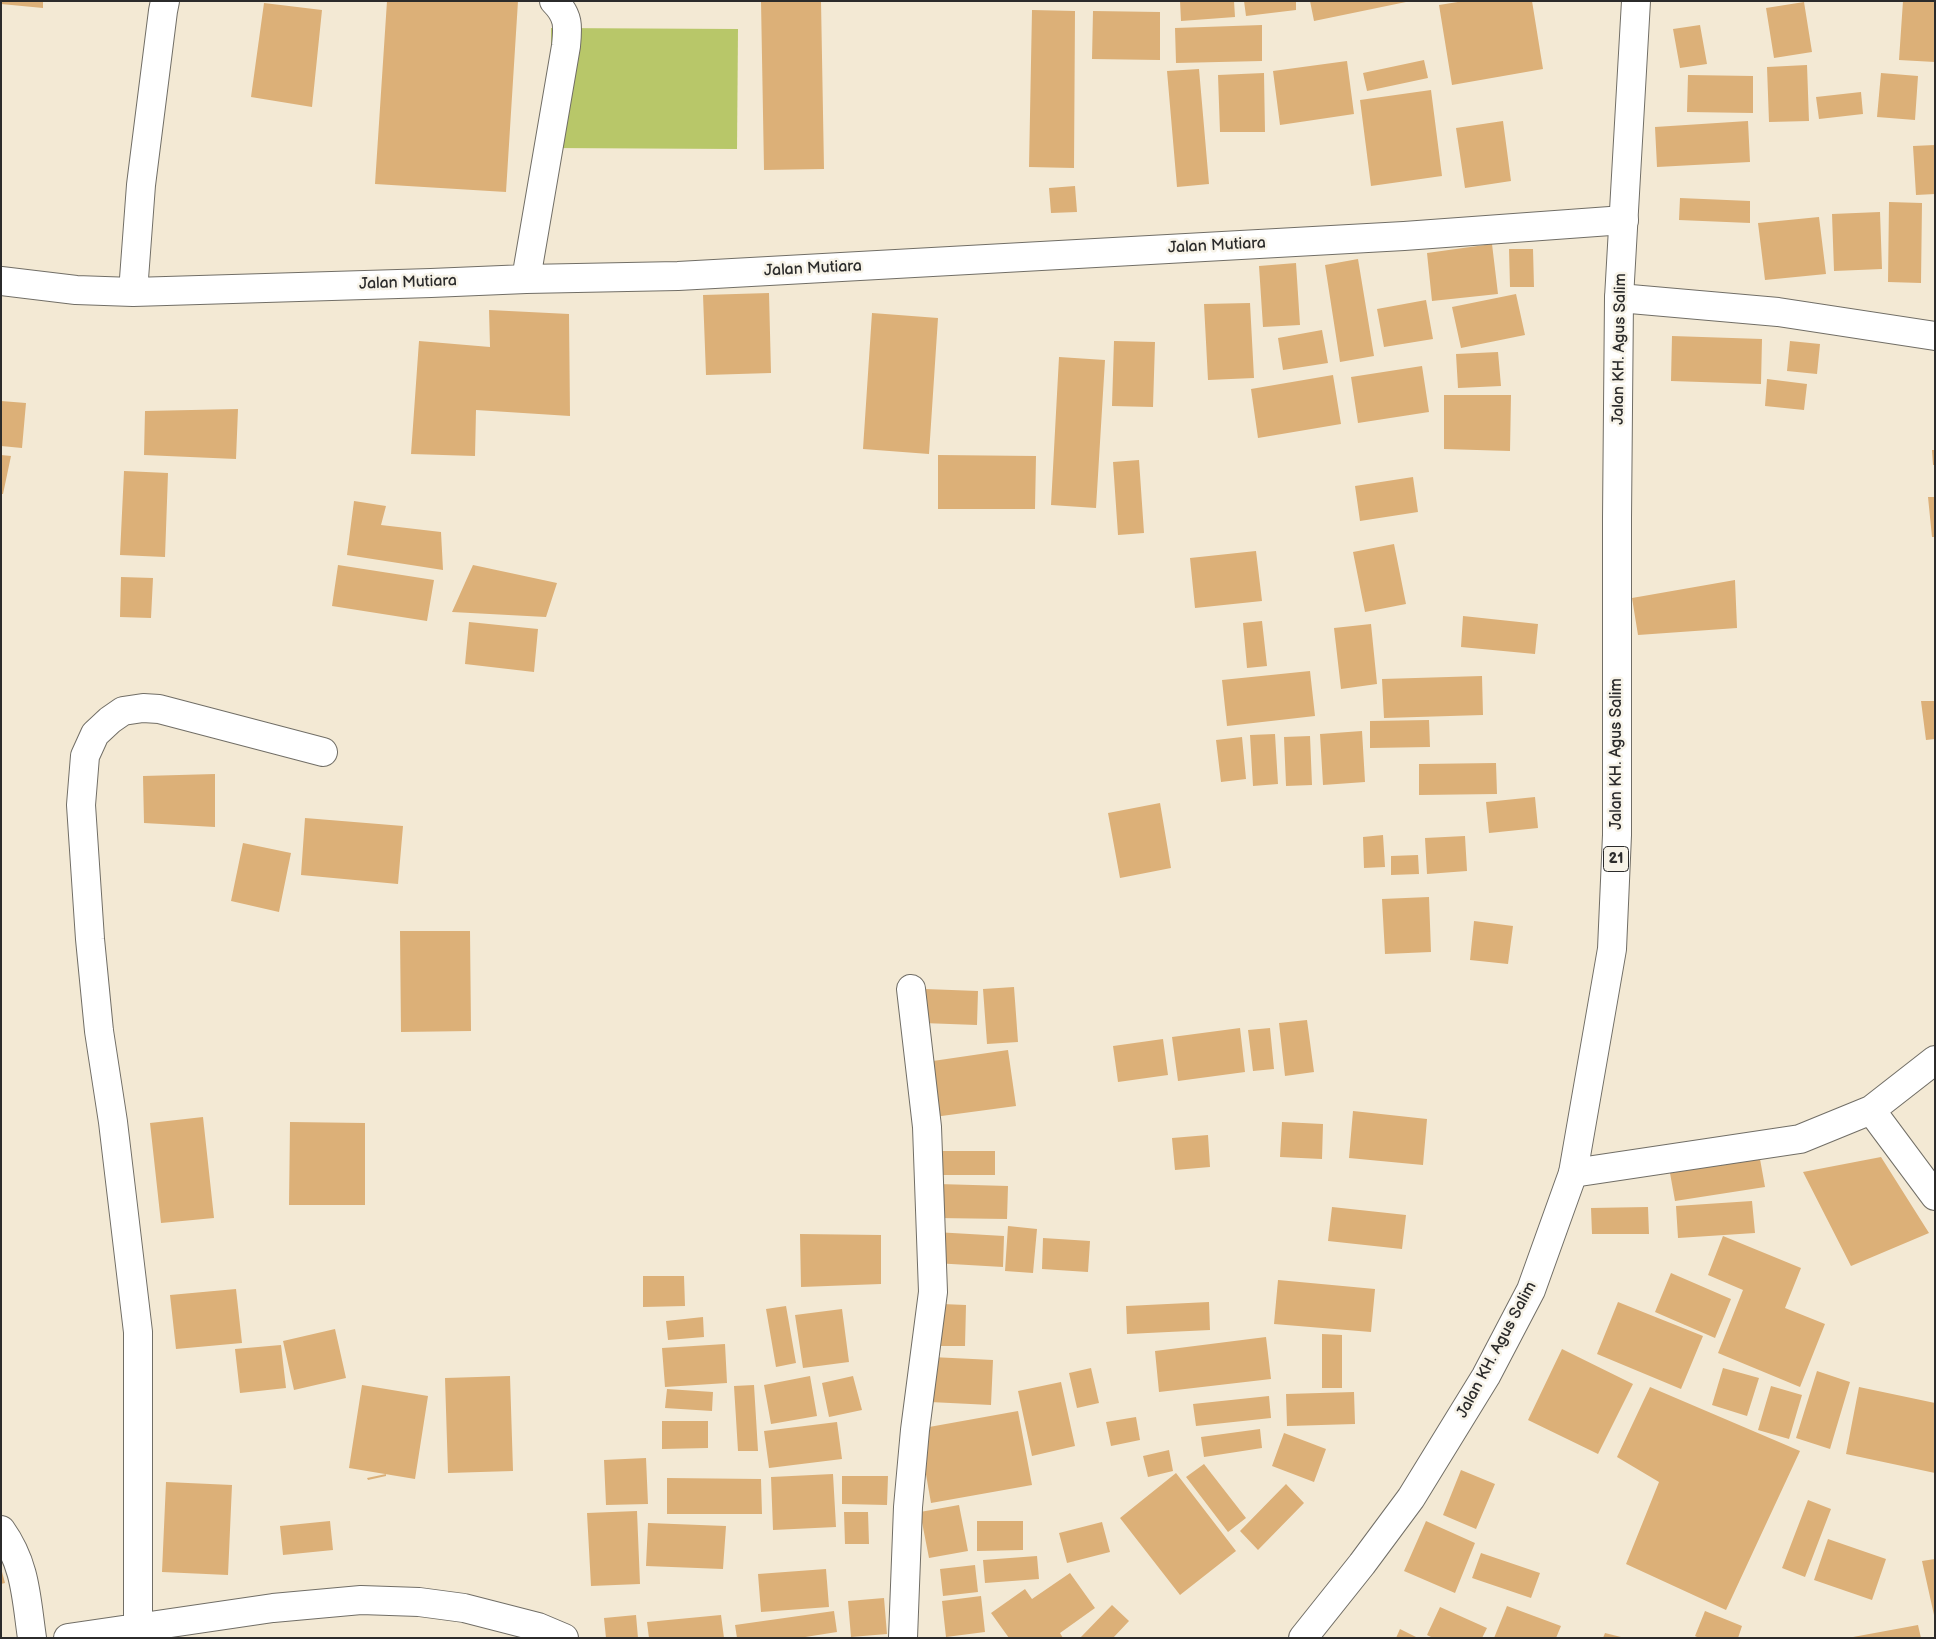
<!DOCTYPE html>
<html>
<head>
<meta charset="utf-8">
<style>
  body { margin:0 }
  #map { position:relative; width:1936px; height:1639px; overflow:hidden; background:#f3e9d4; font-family:"Balsamiq Sans",sans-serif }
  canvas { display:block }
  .frame { position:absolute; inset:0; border:2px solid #2b2b2b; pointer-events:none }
</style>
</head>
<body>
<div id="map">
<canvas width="1936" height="1639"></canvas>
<div class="frame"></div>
</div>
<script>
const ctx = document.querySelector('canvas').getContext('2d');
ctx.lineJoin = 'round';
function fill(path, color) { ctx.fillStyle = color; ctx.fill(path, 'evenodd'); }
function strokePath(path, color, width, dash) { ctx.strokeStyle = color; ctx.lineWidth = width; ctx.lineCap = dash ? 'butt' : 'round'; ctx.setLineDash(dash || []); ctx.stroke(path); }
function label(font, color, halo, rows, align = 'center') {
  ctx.font = font + ' "Balsamiq Sans",sans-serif'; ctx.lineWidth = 5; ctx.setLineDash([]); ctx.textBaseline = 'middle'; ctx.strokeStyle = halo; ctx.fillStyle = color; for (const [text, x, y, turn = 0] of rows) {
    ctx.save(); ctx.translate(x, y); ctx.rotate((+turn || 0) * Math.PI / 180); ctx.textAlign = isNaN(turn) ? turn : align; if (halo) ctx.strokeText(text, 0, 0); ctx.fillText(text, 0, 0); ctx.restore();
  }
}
fill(new Path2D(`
  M 551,28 L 738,29 L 737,149 L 551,148 Z`), '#b8c769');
fill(new Path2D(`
  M 1,1 L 43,1 L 43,8 L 1,4 Z
  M 387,1 L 518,1 L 506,192 L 375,184 Z
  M 761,1 L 821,1 L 824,169 L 764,170 Z
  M 1180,1 L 1234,1 L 1235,17 L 1181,21 Z
  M 1244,1 L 1296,1 L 1296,10 L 1246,16 Z
  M 1310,1 L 1406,1 L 1406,2 L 1314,21 Z
  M 1464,1 L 1532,1 L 1543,69 L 1452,85 L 1439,5 Z
  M 1903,1 L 1935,1 L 1935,62 L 1899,60 Z
  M 1804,2 L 1812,52 L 1774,58 L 1766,8 Z
  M 264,3 L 322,10 L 312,107 L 251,97 Z
  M 1032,10 L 1075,11 L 1074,168 L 1029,167 Z
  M 1093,11 L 1160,12 L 1160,60 L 1092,59 Z
  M 1262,25 L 1262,61 L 1176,63 L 1175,28 Z
  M 1700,25 L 1707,64 L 1680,68 L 1673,29 Z
  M 1424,60 L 1428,78 L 1367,91 L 1363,73 Z
  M 1347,61 L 1354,114 L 1280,125 L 1273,71 Z
  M 1807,65 L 1809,121 L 1769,122 L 1767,67 Z
  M 1199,69 L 1209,184 L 1177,187 L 1167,71 Z
  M 1264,73 L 1265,132 L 1220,132 L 1218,75 Z
  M 1881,73 L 1918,76 L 1915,120 L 1877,117 Z
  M 1688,75 L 1753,76 L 1753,113 L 1687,112 Z
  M 1431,90 L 1442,176 L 1371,186 L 1360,100 Z
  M 1861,92 L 1863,114 L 1819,119 L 1816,97 Z
  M 1503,121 L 1511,181 L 1465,188 L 1456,128 Z
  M 1748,121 L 1750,162 L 1657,167 L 1655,127 Z
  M 1935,145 L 1935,194 L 1916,195 L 1913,146 Z
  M 1075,186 L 1077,212 L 1051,213 L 1049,188 Z
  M 1680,198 L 1750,201 L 1750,223 L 1679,220 Z
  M 1889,202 L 1922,203 L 1921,283 L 1888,282 Z
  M 1880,212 L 1882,269 L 1834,271 L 1832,214 Z
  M 1819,217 L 1826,274 L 1765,280 L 1758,223 Z
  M 1492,244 L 1498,294 L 1432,301 L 1427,253 Z
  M 1509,249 L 1533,249 L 1534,287 L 1510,287 Z
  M 1358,259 L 1374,356 L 1340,362 L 1325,265 Z
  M 1296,263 L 1300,325 L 1263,327 L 1259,266 Z
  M 769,293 L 771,373 L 706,375 L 703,295 Z
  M 1516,294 L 1525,335 L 1461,348 L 1452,307 Z
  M 1426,300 L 1433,339 L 1384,347 L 1377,309 Z
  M 1250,303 L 1254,378 L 1208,380 L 1204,304 Z
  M 489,310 L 569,314 L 570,416 L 476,410 L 475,456 L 411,454 L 419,341 L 490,347 Z
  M 872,313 L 938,318 L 929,454 L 863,449 Z
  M 1322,330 L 1328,363 L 1283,370 L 1278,338 Z
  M 1672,336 L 1762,339 L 1761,384 L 1671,381 Z
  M 1114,341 L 1155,342 L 1153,407 L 1112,406 Z
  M 1790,341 L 1820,344 L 1817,374 L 1787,371 Z
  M 1498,352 L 1501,386 L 1458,388 L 1456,354 Z
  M 1059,357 L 1105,360 L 1096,508 L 1051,505 Z
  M 1422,366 L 1429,412 L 1358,423 L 1351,377 Z
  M 1333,375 L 1341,424 L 1258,438 L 1251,389 Z
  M 1767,379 L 1807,384 L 1804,410 L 1765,406 Z
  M 1444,395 L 1511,395 L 1510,451 L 1444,449 Z
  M 1,401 L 26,403 L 22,448 L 1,446 Z
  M 238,409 L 236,459 L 144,455 L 145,411 Z
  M 1932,450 L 1935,450 L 1935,465 L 1933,465 Z
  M 1,455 L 11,456 L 3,494 L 1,494 Z
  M 938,455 L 1036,456 L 1035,509 L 938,509 Z
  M 1139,460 L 1144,533 L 1118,535 L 1113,462 Z
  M 124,471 L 168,473 L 165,557 L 120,555 Z
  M 1413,477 L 1418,512 L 1360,521 L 1355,486 Z
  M 1928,497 L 1935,497 L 1935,537 L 1932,537 Z
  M 354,501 L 386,506 L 381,525 L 441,532 L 443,570 L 347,555 Z
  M 1394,544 L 1406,604 L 1365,612 L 1353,552 Z
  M 1256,551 L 1262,601 L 1195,608 L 1190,558 Z
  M 338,565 L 434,580 L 427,621 L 332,606 Z
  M 473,565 L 557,583 L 546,617 L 452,612 Z
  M 121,577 L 153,578 L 151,618 L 120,617 Z
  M 1735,580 L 1737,628 L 1638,635 L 1632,598 Z
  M 1463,616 L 1538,624 L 1535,654 L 1461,647 Z
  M 1262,621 L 1267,666 L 1247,668 L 1243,623 Z
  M 469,622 L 538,629 L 534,672 L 465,664 Z
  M 1371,624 L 1377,684 L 1341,689 L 1334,628 Z
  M 1310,671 L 1315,716 L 1227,726 L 1222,680 Z
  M 1482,676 L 1483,715 L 1384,718 L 1382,679 Z
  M 1921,701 L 1935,701 L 1935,739 L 1926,740 Z
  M 1429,720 L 1430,747 L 1370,748 L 1370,721 Z
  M 1362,731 L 1365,782 L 1323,785 L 1320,734 Z
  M 1275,734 L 1278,784 L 1253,786 L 1250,735 Z
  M 1310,736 L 1312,785 L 1286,786 L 1284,737 Z
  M 1242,737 L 1246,779 L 1221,782 L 1216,740 Z
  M 1496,763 L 1497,794 L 1419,795 L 1419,764 Z
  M 215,774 L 215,827 L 144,823 L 143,776 Z
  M 1535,797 L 1538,828 L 1489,833 L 1486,802 Z
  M 1160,803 L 1171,868 L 1120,878 L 1108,813 Z
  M 305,818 L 403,826 L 398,884 L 301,875 Z
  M 1383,835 L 1385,867 L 1364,868 L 1363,837 Z
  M 1465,836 L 1467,871 L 1427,874 L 1425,838 Z
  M 243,843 L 291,853 L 279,912 L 231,901 Z
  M 1418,855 L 1419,874 L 1391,875 L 1391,856 Z
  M 1429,897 L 1431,952 L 1385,954 L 1382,899 Z
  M 1474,921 L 1513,926 L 1508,964 L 1470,960 Z
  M 400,931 L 470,931 L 471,1031 L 401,1032 Z
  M 1014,987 L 1018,1042 L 987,1044 L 983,989 Z
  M 925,989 L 978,991 L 977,1025 L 923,1023 Z
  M 1307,1020 L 1314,1072 L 1285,1076 L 1279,1023 Z
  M 1240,1028 L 1245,1072 L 1178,1081 L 1172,1037 Z
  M 1270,1028 L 1274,1069 L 1253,1071 L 1248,1030 Z
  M 1163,1039 L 1168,1075 L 1118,1082 L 1113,1046 Z
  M 1008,1050 L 1016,1106 L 934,1117 L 926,1062 Z
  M 1353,1111 L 1427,1119 L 1423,1165 L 1349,1158 Z
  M 203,1117 L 214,1218 L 161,1223 L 150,1123 Z
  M 290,1122 L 365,1123 L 365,1205 L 289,1205 Z
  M 1282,1122 L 1323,1124 L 1322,1159 L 1280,1157 Z
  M 1208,1135 L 1210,1167 L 1175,1170 L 1172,1138 Z
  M 934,1151 L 995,1151 L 995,1175 L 934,1175 Z
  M 1881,1157 L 1929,1233 L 1851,1266 L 1803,1172 Z
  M 1760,1159 L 1765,1187 L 1675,1201 L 1670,1173 Z
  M 938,1184 L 1008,1186 L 1007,1219 L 937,1218 Z
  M 1752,1201 L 1755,1233 L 1678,1238 L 1676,1206 Z
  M 1332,1207 L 1406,1215 L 1402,1249 L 1328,1241 Z
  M 1648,1207 L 1649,1234 L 1592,1234 L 1591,1208 Z
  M 1008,1226 L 1037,1229 L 1033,1273 L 1005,1271 Z
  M 935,1232 L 1004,1236 L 1003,1267 L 934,1263 Z
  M 800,1234 L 881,1235 L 881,1284 L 801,1287 Z
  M 1723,1236 L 1801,1268 L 1785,1308 L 1825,1324 L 1800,1387 L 1718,1353 L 1743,1290 L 1708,1275 Z
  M 1043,1238 L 1090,1241 L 1088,1272 L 1042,1269 Z
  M 1671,1273 L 1731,1299 L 1715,1338 L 1655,1312 Z
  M 643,1276 L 684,1276 L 685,1306 L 643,1307 Z
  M 1278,1280 L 1375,1289 L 1371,1332 L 1274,1324 Z
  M 236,1289 L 242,1343 L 176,1349 L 170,1295 Z
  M 1209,1302 L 1210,1330 L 1127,1334 L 1126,1306 Z
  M 1618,1302 L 1703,1336 L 1681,1389 L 1597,1354 Z
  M 942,1304 L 966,1305 L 965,1346 L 941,1346 Z
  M 786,1306 L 796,1363 L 776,1367 L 766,1309 Z
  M 842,1309 L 849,1362 L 803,1368 L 795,1315 Z
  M 703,1317 L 704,1337 L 668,1340 L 666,1321 Z
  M 335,1329 L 346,1378 L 294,1390 L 283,1341 Z
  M 1322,1334 L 1342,1335 L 1342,1388 L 1322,1388 Z
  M 1266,1337 L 1271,1379 L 1159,1392 L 1155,1351 Z
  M 725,1344 L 727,1383 L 665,1387 L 662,1348 Z
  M 281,1345 L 286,1388 L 240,1393 L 235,1349 Z
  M 1562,1349 L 1633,1384 L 1598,1454 L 1528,1420 Z
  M 932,1357 L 993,1360 L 991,1405 L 930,1402 Z
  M 1091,1368 L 1099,1403 L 1077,1408 L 1069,1373 Z
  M 1723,1368 L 1759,1378 L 1747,1416 L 1712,1405 Z
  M 1817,1371 L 1850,1382 L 1830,1449 L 1796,1438 Z
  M 510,1376 L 513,1471 L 448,1473 L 445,1378 Z
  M 810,1376 L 817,1416 L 771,1424 L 764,1385 Z
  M 853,1376 L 862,1410 L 829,1417 L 822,1383 Z
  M 1061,1382 L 1075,1446 L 1032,1456 L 1018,1391 Z
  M 362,1385 L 428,1396 L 415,1479 L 349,1468 Z
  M 754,1385 L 758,1451 L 738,1451 L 734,1386 Z
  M 1771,1386 L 1802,1395 L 1789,1439 L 1758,1430 Z
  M 1650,1387 L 1800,1451 L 1726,1610 L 1626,1564 L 1659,1482 L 1617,1457 Z
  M 1859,1387 L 1935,1403 L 1935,1473 L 1846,1454 Z
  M 667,1389 L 713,1392 L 712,1411 L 665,1408 Z
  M 1354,1392 L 1355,1424 L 1287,1426 L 1286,1394 Z
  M 1269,1396 L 1271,1418 L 1196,1426 L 1193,1404 Z
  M 1018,1411 L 1032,1485 L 931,1503 L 918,1429 Z
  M 1136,1417 L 1140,1440 L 1111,1446 L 1106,1422 Z
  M 662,1421 L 708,1421 L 708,1448 L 662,1449 Z
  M 837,1422 L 842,1459 L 769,1468 L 764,1431 Z
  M 1260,1429 L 1262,1448 L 1204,1457 L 1201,1437 Z
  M 1284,1433 L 1326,1449 L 1314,1482 L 1272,1466 Z
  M 1169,1450 L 1173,1471 L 1148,1477 L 1143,1456 Z
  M 646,1458 L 648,1504 L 606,1505 L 604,1460 Z
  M 1204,1464 L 1246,1518 L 1228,1532 L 1186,1477 Z
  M 1461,1470 L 1495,1484 L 1476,1529 L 1443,1515 Z
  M 1176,1473 L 1236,1551 L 1180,1595 L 1120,1518 Z
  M 386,1474 L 386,1476 L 368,1480 L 367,1478 Z
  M 833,1474 L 836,1527 L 773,1530 L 771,1477 Z
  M 842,1476 L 888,1476 L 887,1505 L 842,1504 Z
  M 667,1478 L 761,1479 L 762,1514 L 667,1514 Z
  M 166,1482 L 232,1485 L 228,1575 L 162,1572 Z
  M 1286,1484 L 1304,1503 L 1258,1550 L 1240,1531 Z
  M 1808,1500 L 1831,1509 L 1805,1577 L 1782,1568 Z
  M 959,1505 L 968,1551 L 929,1558 L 920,1512 Z
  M 637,1511 L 640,1584 L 591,1586 L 587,1513 Z
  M 844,1512 L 868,1512 L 869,1544 L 845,1544 Z
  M 330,1521 L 333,1550 L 283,1555 L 280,1526 Z
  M 977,1521 L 1023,1521 L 1023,1550 L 977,1551 Z
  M 1426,1521 L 1475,1543 L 1455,1593 L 1404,1571 Z
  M 1102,1522 L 1110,1552 L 1067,1563 L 1059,1533 Z
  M 648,1523 L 726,1526 L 723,1569 L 646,1566 Z
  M 1828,1539 L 1886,1559 L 1872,1600 L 1814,1580 Z
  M 1481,1553 L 1540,1573 L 1531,1598 L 1472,1578 Z
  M 1037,1556 L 1039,1579 L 985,1583 L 983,1560 Z
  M 1935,1559 L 1935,1615 L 1934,1615 L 1922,1561 Z
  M 975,1565 L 978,1592 L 943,1596 L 940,1569 Z
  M 1,1568 L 5,1583 L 1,1584 Z
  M 826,1569 L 829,1607 L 761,1612 L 758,1574 Z
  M 1070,1573 L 1095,1608 L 1060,1633 L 1063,1638 L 1009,1638 L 991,1613 L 1025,1589 L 1032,1599 Z
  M 981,1596 L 985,1632 L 946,1637 L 942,1601 Z
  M 884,1598 L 887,1634 L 851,1637 L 848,1601 Z
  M 1112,1605 L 1129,1621 L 1113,1638 L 1080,1638 Z
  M 1507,1606 L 1561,1626 L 1556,1638 L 1494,1638 Z
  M 1440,1607 L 1487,1628 L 1482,1638 L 1433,1638 L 1427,1635 Z
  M 834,1611 L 837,1632 L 799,1638 L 737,1638 L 735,1625 Z
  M 1705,1611 L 1742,1626 L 1738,1638 L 1699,1638 L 1695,1636 Z
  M 636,1615 L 638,1638 L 606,1638 L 604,1618 Z
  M 721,1615 L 724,1638 L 649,1638 L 647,1622 Z
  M 1918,1625 L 1921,1638 L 1853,1638 L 1853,1637 Z
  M 1400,1629 L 1418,1638 L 1396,1638 Z
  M 1605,1633 L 1621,1637 L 1620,1638 L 1603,1638 Z`), '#dcb078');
const minor = new Path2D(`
  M 526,279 L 566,46 C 568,26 569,16 554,1
  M 1,281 L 76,290 L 133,292 L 431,283 L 526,279 L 678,276 L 1404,236 L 1624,220
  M 133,292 L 141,185 L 163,11 L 165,1
  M 1619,298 L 1778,312 L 1935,336
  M 1871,1110 L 1935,1196
  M 1573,1173 L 1800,1139 L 1871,1110 L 1935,1060
  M 1,1530 C 26,1565 26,1597 32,1638
  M 138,1627 L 138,1332 L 113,1122 L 99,1031 L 90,939 L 81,805 L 85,756 L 95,734 L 110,720 L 123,711 L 143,708 L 159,709 L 323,752
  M 68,1638 L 273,1608 L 361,1600 L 419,1602 L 464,1608 L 538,1627 L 564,1638
  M 903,1638 L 908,1507 L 915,1430 L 933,1292 L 927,1127 L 911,989`);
const highway = new Path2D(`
  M 1303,1638 L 1362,1564 L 1411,1498 L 1486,1376 L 1531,1290 L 1573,1173 L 1612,949 L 1617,835 L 1617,518 L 1619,298 L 1636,1`);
strokePath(minor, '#716e66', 30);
strokePath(highway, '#716e66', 30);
strokePath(minor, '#fff', 28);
strokePath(highway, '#fff', 28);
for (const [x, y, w] of [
  [1616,859,25]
]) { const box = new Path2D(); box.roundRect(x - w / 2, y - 12.5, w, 25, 4); ctx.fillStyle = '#f7f3e8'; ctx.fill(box); strokePath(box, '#2b2b2b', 1); }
label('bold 15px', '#2b2b2b', null, [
  ["21",1616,859]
]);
label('16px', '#2b2b2b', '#f7f3e8', [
  ["Jalan Mutiara",1217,246,-3],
  ["Jalan Mutiara",813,269,-3],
  ["Jalan Mutiara",408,283,-2],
  ["Jalan KH. Agus Salim",1620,349,-89],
  ["Jalan KH. Agus Salim",1617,754,-90],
  ["Jalan KH. Agus Salim",1497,1350,-62]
]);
</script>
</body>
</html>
